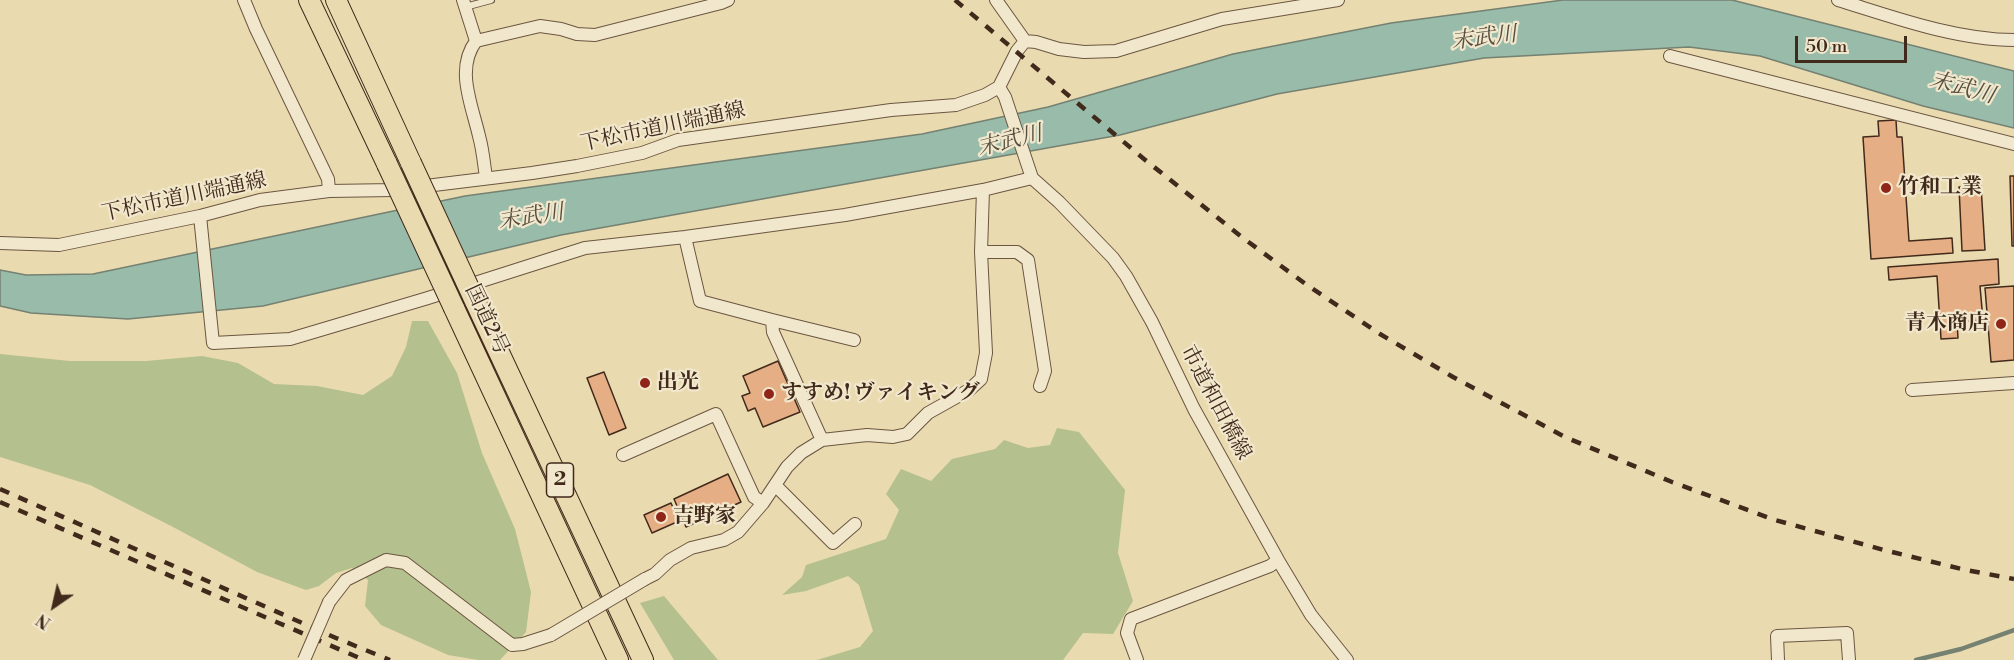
<!DOCTYPE html>
<html>
<head>
<meta charset="utf-8">
<style>
  body { margin:0 }
  #map { position:relative; width:2014px; height:660px; overflow:hidden; background:#eadab0; font-family:"Libre Bodoni",serif }
  canvas { display:block }
  .north { position:absolute; left:24px; top:576px; width:60px; height:60px; -webkit-text-stroke:4px #f1e7cc; paint-order:stroke; rotate:214deg; font-size:16px; font-weight:700; line-height:24px; text-align:center; color:#412a1b }
  .north::after { content:''; display:block; margin:auto; width:21px; height:27px; background:#412a1b; clip-path:polygon(50% 0,100% 100%,50% 72%,0 100%) }
  .scale { position:absolute; left:1795px; top:36px; width:112px; height:27px; box-sizing:border-box; border:3px solid #412a1b; border-top:0; padding-left:8px; font-size:18px; line-height:21px; white-space:nowrap; color:#412a1b; -webkit-text-stroke:4px #f1e7cc; paint-order:stroke }
</style>
</head>
<body>
<div id="map">
<canvas width="2014" height="660"></canvas>
<div class="north">N</div>
<div class="scale">50 m</div>
</div>
<script>
const ctx = document.querySelector('canvas').getContext('2d');
ctx.lineJoin = 'round';
function fill(path, color) { ctx.fillStyle = color; ctx.fill(path, 'evenodd'); }
function strokePath(path, color, width, dash) { ctx.strokeStyle = color; ctx.lineWidth = width; ctx.lineCap = dash ? 'butt' : 'round'; ctx.setLineDash(dash || []); ctx.stroke(path); }
function label(font, color, halo, rows, align = 'center') {
  ctx.font = font + ' "Libre Bodoni","Noto Serif JP",serif'; ctx.lineWidth = 4.5; ctx.setLineDash([]); ctx.textBaseline = 'middle'; ctx.strokeStyle = halo; ctx.fillStyle = color; for (const [text, x, y, turn = 0] of rows) {
    ctx.save(); ctx.translate(x, y); ctx.rotate((+turn || 0) * Math.PI / 180); ctx.textAlign = isNaN(turn) ? turn : align; if (halo) ctx.strokeText(text, 0, 0); ctx.fillText(text, 0, 0); ctx.restore();
  }
}
fill(new Path2D(`
  M 412,321 L 428,321 L 457,373 L 482,453 L 515,529 L 531,592 L 526,632 L 500,660 L 478,660 L 448,655 L 381,625 L 365,606 L 368,580 L 352,568 L 336,573 L 319,586 L 306,590 L 257,572 L 173,527 L 90,485 L 0,457 L 0,354 L 70,361 L 146,361 L 202,356 L 238,363 L 274,384 L 317,386 L 363,395 L 392,376 L 406,347 Z
  M 1057,428 L 1079,432 L 1125,490 L 1118,553 L 1133,601 L 1113,634 L 1083,633 L 1063,660 L 817,660 L 860,647 L 873,631 L 859,585 L 848,576 L 806,591 L 782,595 L 802,577 L 806,565 L 886,539 L 899,510 L 886,494 L 901,469 L 931,481 L 952,459 L 995,449 L 1004,440 L 1028,448 L 1050,445 Z
  M 664,596 L 718,660 L 674,660 L 640,603 Z`), '#b4c08d');
const water = new Path2D(`
  M 1563,0 L 1732,0 L 2014,71 L 2014,128 L 1923,106 L 1760,56 L 1689,47 L 1484,58 L 1277,94 L 1120,135 L 561,235 L 263,306 L 128,319 L 31,313 L 0,306 L 0,270 L 26,275 L 93,274 L 465,196 L 922,134 L 1048,107 L 1233,54 L 1391,23 Z`);
fill(water, '#98bbaa');
strokePath(water, '#758171', 1.5);
strokePath(new Path2D(`
  M 1916,660 L 1961,649 L 2014,630`), '#758171', 4.5);
const building = new Path2D(`
  M 1896,120 L 1897,137 L 1902,137 L 1909,241 L 1952,238 L 1953,253 L 1871,259 L 1863,137 L 1879,136 L 1878,121 Z
  M 2010,176 L 2014,176 L 2014,246 L 2012,246 Z
  M 1981,186 L 1985,250 L 1962,251 L 1959,187 Z
  M 1998,259 L 1999,284 L 1980,286 L 1983,320 L 1957,322 L 1958,338 L 1941,339 L 1937,276 L 1889,280 L 1888,267 Z
  M 2014,286 L 2014,360 L 1991,362 L 1985,288 Z
  M 778,361 L 800,412 L 763,427 L 755,408 L 748,411 L 742,396 L 750,393 L 743,376 Z
  M 604,372 L 626,428 L 609,435 L 587,378 Z
  M 728,474 L 741,502 L 686,527 L 674,499 Z
  M 671,503 L 679,521 L 652,533 L 644,515 Z`);
fill(building, '#e6ae85');
strokePath(building, '#412a1b', 1.5);
const service = new Path2D(`
  M 465,7 L 491,0`);
const minor = new Path2D(`
  M 244,0 L 256,29 L 328,179 L 329,191
  M 463,0 L 476,41
  M 996,0 L 1025,41
  M 1838,0 C 1893,17 1956,40 2014,40
  M 1670,56 L 2014,144
  M 999,87 L 1005,97 L 1032,178 L 1059,202 L 1113,258 L 1126,276 L 1152,322 L 1194,409 L 1278,560 L 1311,615 L 1347,660
  M 486,178 C 484,164 483,150 479,136 C 472,105 455,69 476,41 L 540,26 L 561,29 L 577,34 L 595,35 L 721,3 L 728,0
  M 200,216 L 213,343 L 290,339 L 428,298 L 585,248 L 685,237 L 845,215 L 983,190 L 1032,178
  M 685,237 L 700,301 L 772,320 L 854,340
  M 0,243 L 59,245 L 200,216 L 260,200 L 329,191 L 393,190 L 532,173 L 577,166 L 642,153 L 678,140 L 891,110 L 956,105 L 985,95 L 999,87 L 1017,51 L 1025,41 L 1036,42 L 1059,49 L 1084,52 L 1116,51 L 1222,19 L 1338,0
  M 981,252 L 1017,252 L 1028,260 L 1045,371 L 1040,386
  M 772,320 L 773,332 L 822,440
  M 1912,390 L 2014,383
  M 623,455 L 716,414 L 754,497 L 763,503
  M 775,485 L 833,543 L 855,524
  M 645,579 L 655,574 L 670,560 L 691,548 L 724,540 L 738,532 L 763,503 L 787,467 L 801,453 L 822,440 L 867,435 L 893,437 L 907,434 L 928,413 L 969,390 L 981,379 L 986,353 L 981,252 L 983,190
  M 329,602 L 346,580 L 386,560 L 405,563 L 512,645 L 523,644 L 551,635
  M 1137,660 L 1127,633 L 1131,619 L 1270,566 L 1278,560
  M 1778,660 L 1777,636 L 1847,633 L 1849,660`);
const trunk = new Path2D(`
  M 309,0 L 387,164
  M 336,0 L 411,163
  M 475,301 L 643,660
  M 454,308 L 618,660`);
strokePath(service, '#6b5640', 8);
strokePath(minor, '#6b5640', 14);
strokePath(trunk, '#412a1b', 22);
strokePath(service, '#f1e7cc', 6);
strokePath(minor, '#f1e7cc', 12);
strokePath(trunk, '#eadab0', 20);
strokePath(new Path2D(`
  M 955,0 L 1144,159 L 1243,238 L 1307,285 L 1380,334 L 1453,377 L 1565,437 L 1672,482 L 1775,520 L 1884,550 L 1966,570 L 2014,579
  M 0,489 L 336,638 L 390,660
  M 0,502 L 364,660`), '#412a1b', 4.5, [10, 10]);
const minorBridge = new Path2D(`
  M 551,635 L 645,579
  M 304,660 L 329,602`);
const trunkBridge = new Path2D(`
  M 411,163 L 475,301
  M 387,164 L 454,308`);
strokePath(minorBridge, '#6b5640', 14, []);
strokePath(trunkBridge, '#412a1b', 22, []);
strokePath(minorBridge, '#f1e7cc', 12);
strokePath(trunkBridge, '#eadab0', 20);
for (const [x, y, r, color] of [
  [1886,188,6,"#8f2418"],
  [2001,324,6,"#8f2418"],
  [645,383,6,"#8f2418"],
  [769,394,6,"#8f2418"],
  [661,517,6,"#8f2418"]
]) { const dot = new Path2D(); dot.arc(x, y, r, 0, 2 * Math.PI); ctx.fillStyle = color; ctx.fill(dot); strokePath(dot, '#f1e7cc', 2); }
for (const [x, y, w] of [
  [560,480,27]
]) { const box = new Path2D(); box.roundRect(x - w / 2, y - 17, w, 34, 4.5); ctx.fillStyle = '#f1e7cc'; ctx.fill(box); strokePath(box, '#412a1b', 1.5); }
label('bold 20px', '#412a1b', null, [
  ["2",560,480]
]);
label('21px', '#412a1b', '#f1e7cc', [
  ["下松市道川端通線",663,128,-12],
  ["下松市道川端通線",184,198,-12],
  ["国道2号",486,320,65],
  ["市道和田橋線",1215,403,62]
]);
label('bold 21px', '#412a1b', '#f1e7cc', [
  ["竹和工業",1898,188],
  ["青木商店",1989,324,"right"],
  ["出光",657,383],
  ["すすめ! ヴァイキング",781,394],
  ["吉野家",673,517]
], 'left');
label('italic 22px', '#574e3f', '#f1e7cc', [
  ["末武川",1484,39,-7],
  ["末武川",1962,89,15],
  ["末武川",1010,142,-14],
  ["末武川",531,218,-9]
]);
</script>
</body>
</html>
